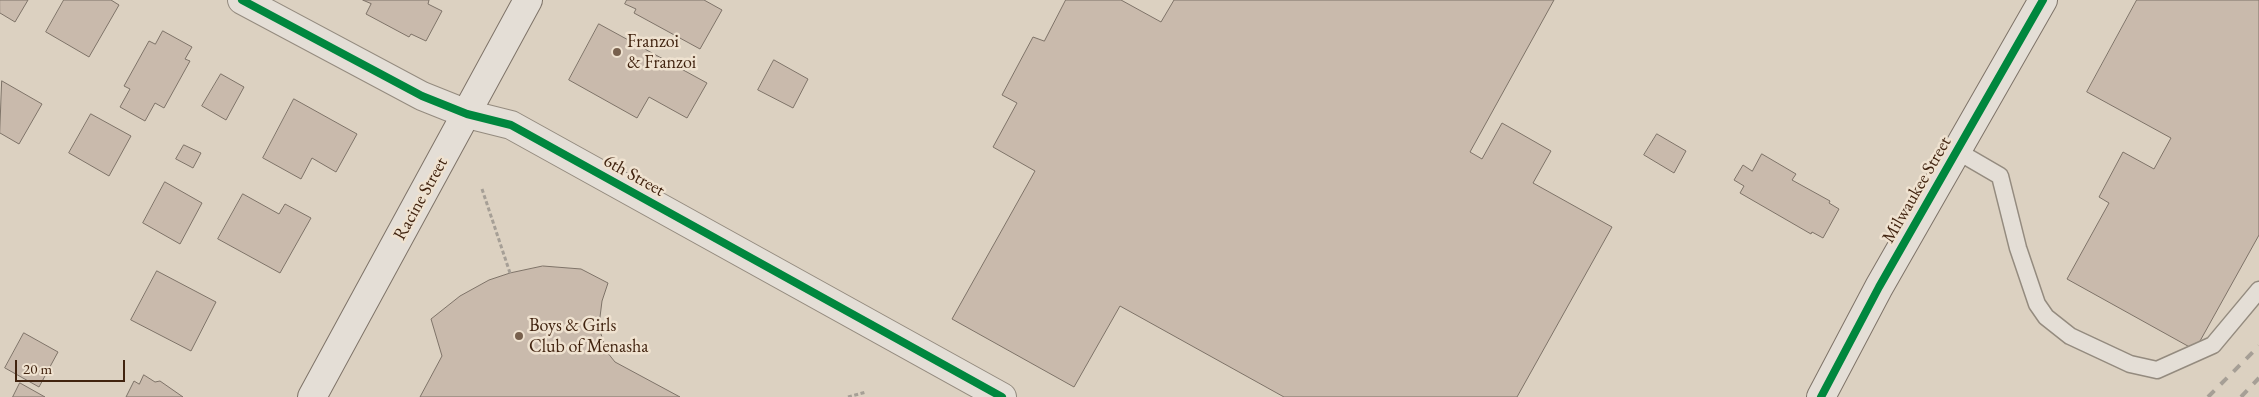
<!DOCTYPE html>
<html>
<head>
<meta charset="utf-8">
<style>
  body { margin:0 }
  #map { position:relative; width:2259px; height:397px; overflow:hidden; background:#dcd1c1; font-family:"EB Garamond",serif }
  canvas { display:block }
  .scale { position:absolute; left:15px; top:360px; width:110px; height:22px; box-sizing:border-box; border:2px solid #41230f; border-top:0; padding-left:6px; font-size:15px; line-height:18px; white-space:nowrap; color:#41230f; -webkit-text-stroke:4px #efe2d0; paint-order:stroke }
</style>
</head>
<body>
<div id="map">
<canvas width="2259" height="397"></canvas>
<div class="scale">20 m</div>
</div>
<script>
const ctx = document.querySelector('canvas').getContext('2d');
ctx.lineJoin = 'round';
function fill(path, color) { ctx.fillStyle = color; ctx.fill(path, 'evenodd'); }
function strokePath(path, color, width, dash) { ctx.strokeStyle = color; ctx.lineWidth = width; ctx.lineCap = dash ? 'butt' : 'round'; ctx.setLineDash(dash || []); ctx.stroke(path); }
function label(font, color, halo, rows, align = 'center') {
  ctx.font = font + ' "EB Garamond",serif'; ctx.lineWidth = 5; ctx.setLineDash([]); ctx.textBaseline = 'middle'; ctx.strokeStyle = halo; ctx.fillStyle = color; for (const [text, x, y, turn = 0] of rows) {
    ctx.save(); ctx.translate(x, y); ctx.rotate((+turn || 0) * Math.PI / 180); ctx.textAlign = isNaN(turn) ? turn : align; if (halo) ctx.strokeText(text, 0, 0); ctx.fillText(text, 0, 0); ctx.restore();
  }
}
const building = new Path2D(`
  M 0,0 L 28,0 L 15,22 L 0,13 Z
  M 64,0 L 111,0 L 119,5 L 89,57 L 46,32 Z
  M 363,0 L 429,0 L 428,4 L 442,11 L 426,41 L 411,34 L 409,37 L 366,14 L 371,4 Z
  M 627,0 L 704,0 L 722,10 L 700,49 L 634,13 L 636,9 L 625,4 Z
  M 1066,0 L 1121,0 L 1161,22 L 1174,0 L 1554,0 L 1470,152 L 1482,159 L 1502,123 L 1551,151 L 1533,183 L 1612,227 L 1517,397 L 1284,397 L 1120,306 L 1074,387 L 952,319 L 1035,171 L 993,147 L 1017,103 L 1002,95 L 1033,37 L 1044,41 Z
  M 2137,0 L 2259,0 L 2259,235 L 2195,350 L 2067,279 L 2109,203 L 2099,197 L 2123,152 L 2154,169 L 2171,138 L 2087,92 Z
  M 599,24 L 707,83 L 687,118 L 649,97 L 637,118 L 569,80 Z
  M 163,31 L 192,47 L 185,59 L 190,61 L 164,108 L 155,103 L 145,121 L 120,107 L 130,89 L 124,86 L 149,41 L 155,44 Z
  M 774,60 L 808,79 L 793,108 L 758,90 Z
  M 221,74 L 244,87 L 226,120 L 202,106 Z
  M 2,81 L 42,104 L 19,144 L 0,133 Z
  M 294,99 L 357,134 L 336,172 L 312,158 L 301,179 L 263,158 Z
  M 91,114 L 131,136 L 109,176 L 69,153 Z
  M 1657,134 L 1686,151 L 1674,173 L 1644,155 Z
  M 184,145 L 201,153 L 193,168 L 176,159 Z
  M 1762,154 L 1796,174 L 1792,180 L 1830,201 L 1829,203 L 1839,209 L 1823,238 L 1812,232 L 1811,234 L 1740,193 L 1744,186 L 1734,180 L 1743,165 L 1752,171 Z
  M 165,182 L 202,203 L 180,244 L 143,223 Z
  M 243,194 L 279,214 L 285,204 L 311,218 L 280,273 L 218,239 Z
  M 543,266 L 581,269 L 608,283 L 602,301 L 600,317 L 600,331 L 607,352 L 615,362 L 680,397 L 420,397 L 442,356 L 431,319 L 460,296 L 489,280 L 510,273 Z
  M 157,271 L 216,302 L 191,351 L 131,320 Z
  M 24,333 L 58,352 L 39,387 L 5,368 Z
  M 144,375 L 155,382 L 160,381 L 183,397 L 126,397 L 134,381 L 139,384 Z
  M 20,383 L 45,397 L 13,397 Z`);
fill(building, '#c9baac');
strokePath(building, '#7e7368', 1);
const lane = new Path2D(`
  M 1957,151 L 2000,176 L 2018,248 L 2037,304 L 2046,317 L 2070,336 L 2130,364 L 2157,370 L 2213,345 L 2259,290`);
const street = new Path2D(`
  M 242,0 L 422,96 L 467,114 L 511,125 L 1002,397`);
const secondary = new Path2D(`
  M 312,397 L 528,0
  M 1821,397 L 1879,287 L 2043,0`);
strokePath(lane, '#948b7f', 19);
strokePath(street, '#948b7f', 30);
strokePath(secondary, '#7e7368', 30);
strokePath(new Path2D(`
  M 482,189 L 510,273
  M 848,397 L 866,392`), '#a69f96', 3, [4, 2.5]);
strokePath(lane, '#e4ded6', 16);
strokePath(street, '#e4ded6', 28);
strokePath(secondary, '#e4ded6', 28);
strokePath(new Path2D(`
  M 2208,397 L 2259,346
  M 2241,397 L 2259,378`), '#a69f96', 4, [9, 9]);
strokePath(new Path2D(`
  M 242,0 L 422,96 L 467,114 L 511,125 L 1002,397
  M 1821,397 L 1879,287 L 2043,0`), '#00873e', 8);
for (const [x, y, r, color] of [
  [617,52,5,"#77604d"],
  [519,336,5,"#77604d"]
]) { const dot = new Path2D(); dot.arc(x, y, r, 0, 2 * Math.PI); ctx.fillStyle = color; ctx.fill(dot); strokePath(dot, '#efe2d0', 2); }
label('18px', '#41230f', '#efe2d0', [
  ["Franzoi",627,42],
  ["& Franzoi",627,63],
  ["Boys & Girls",529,326],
  ["Club of Menasha",529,347]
], 'left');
label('18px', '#41230f', '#efe2d0', [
  ["6th Street",634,176,29],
  ["Milwaukee Street",1917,190,-60],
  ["Racine Street",421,199,-61]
]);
</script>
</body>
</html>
